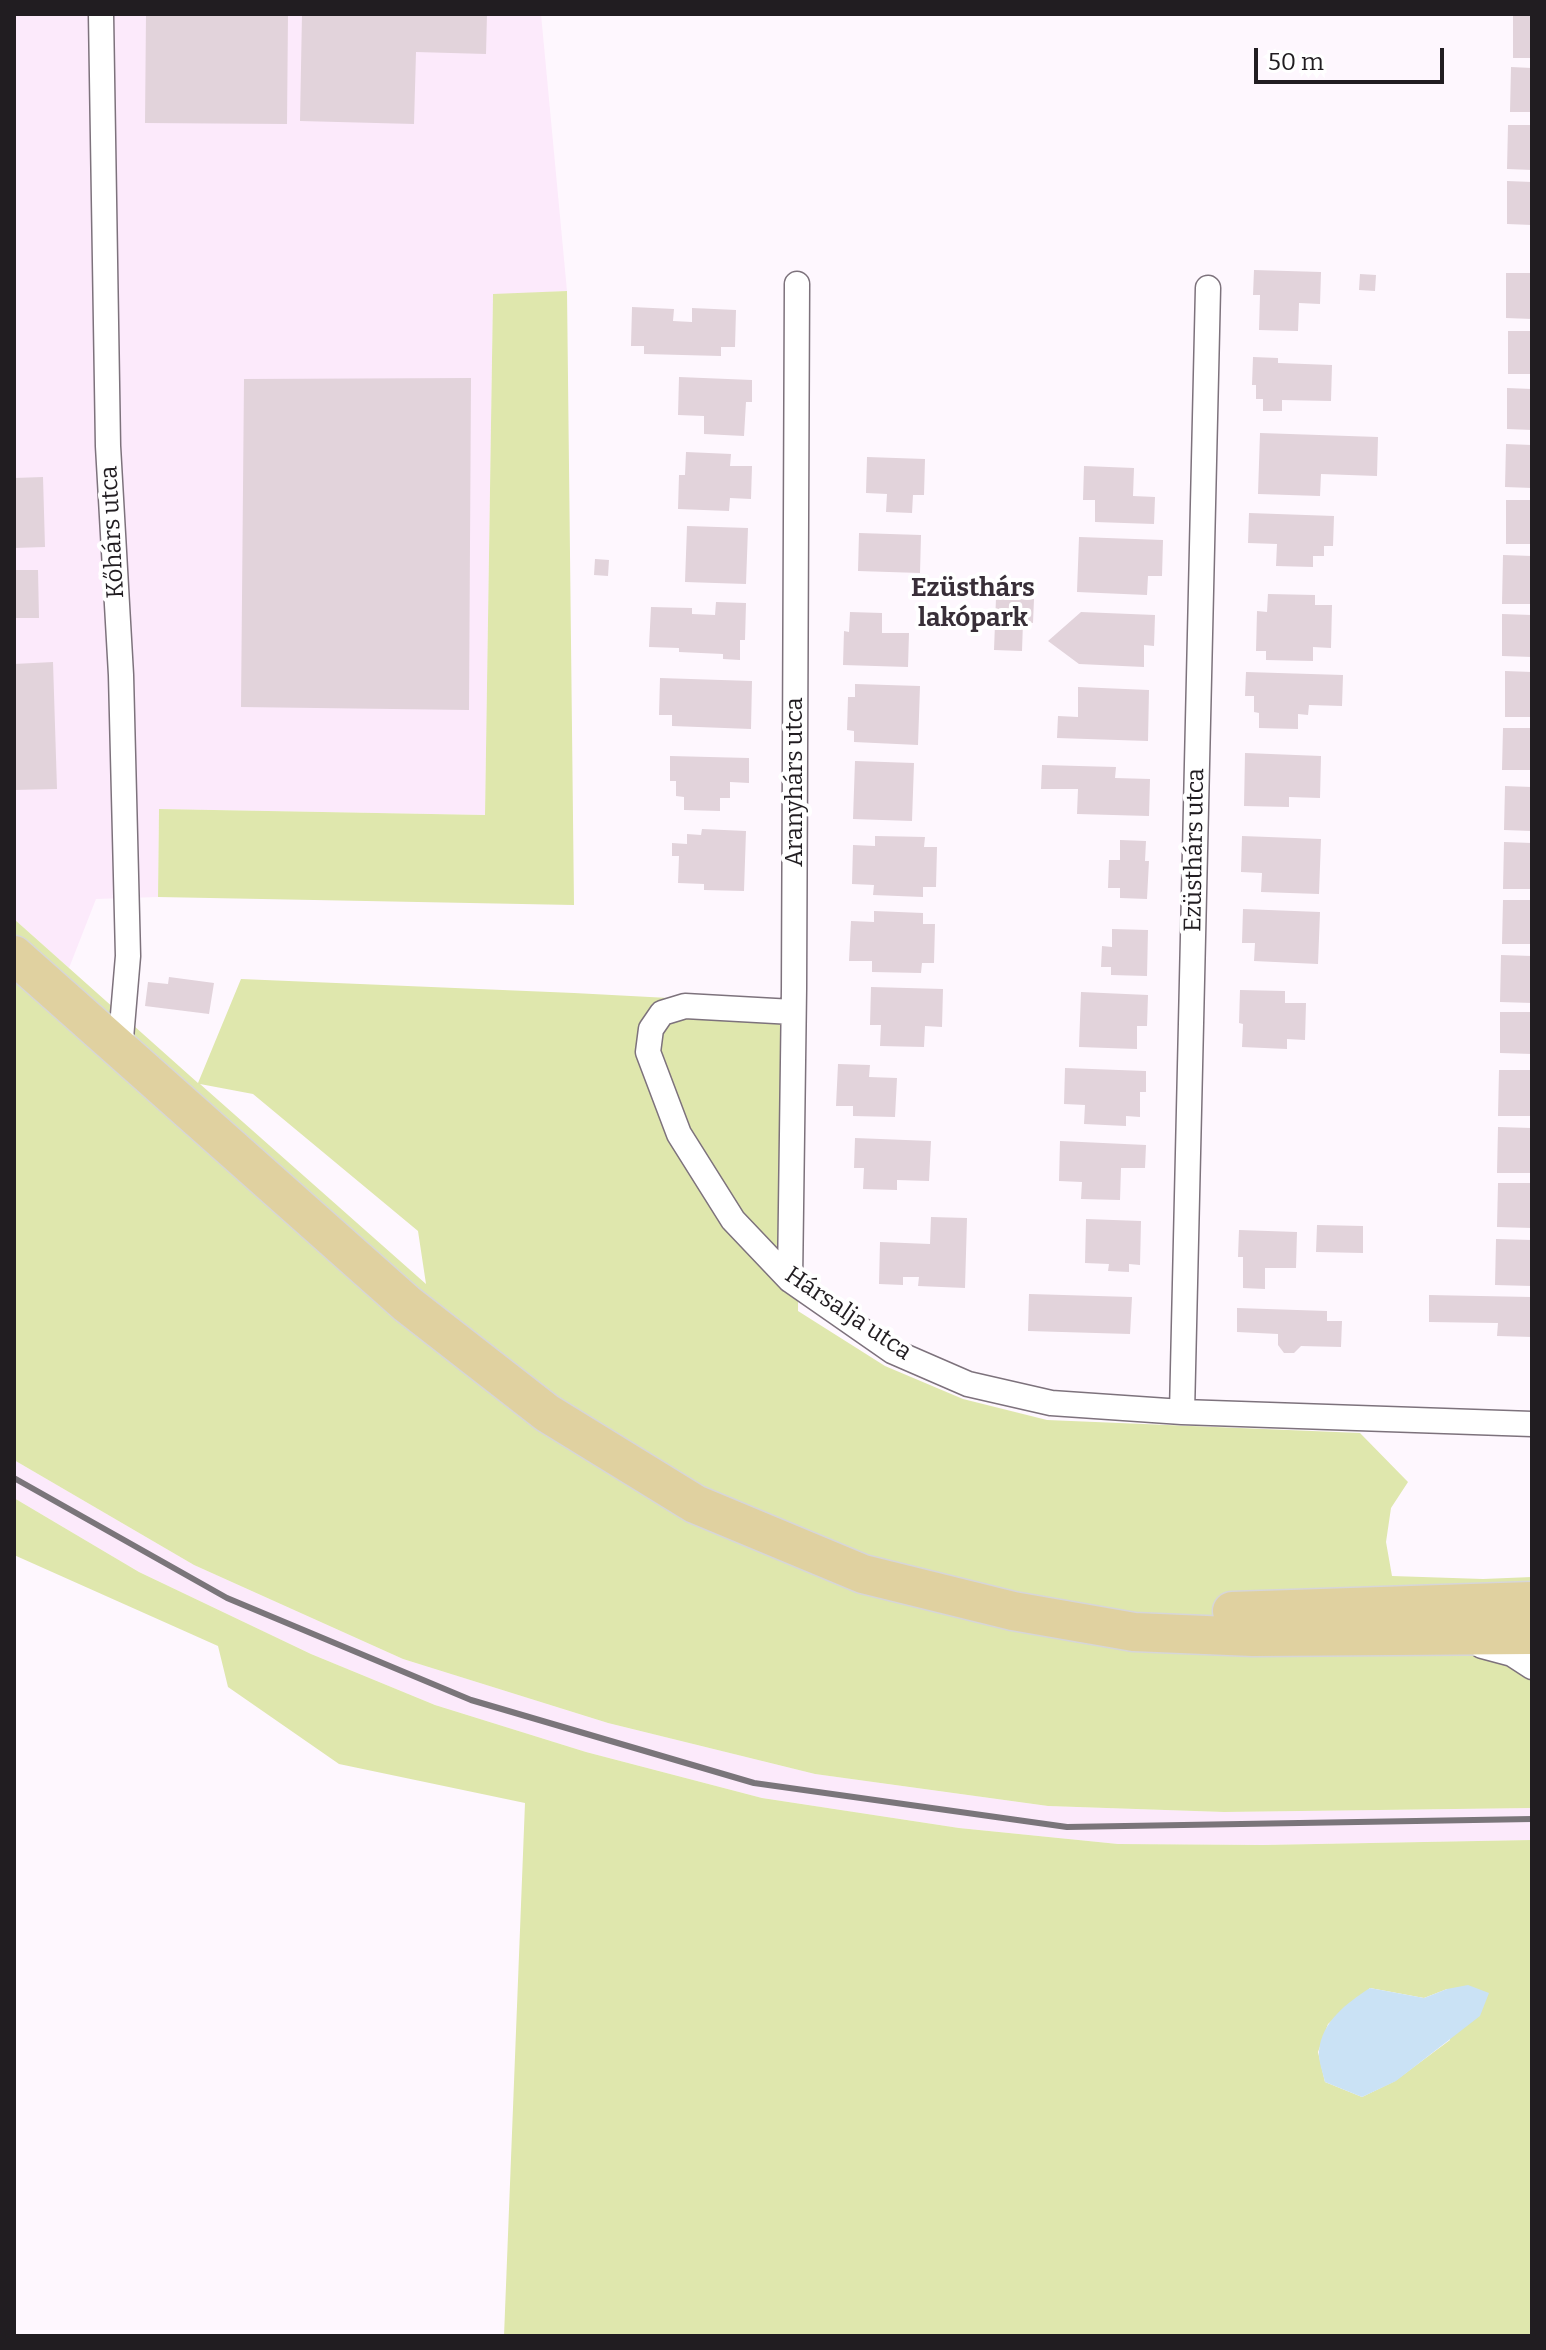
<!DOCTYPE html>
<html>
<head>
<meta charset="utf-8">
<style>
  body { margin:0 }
  #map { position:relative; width:1546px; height:2350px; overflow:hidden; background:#fef7fe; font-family:Bitter,serif }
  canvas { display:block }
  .frame { position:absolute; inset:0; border:16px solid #211d21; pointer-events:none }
  .scale { position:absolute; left:1254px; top:48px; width:190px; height:36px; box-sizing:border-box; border:4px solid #211d21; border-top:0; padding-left:10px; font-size:24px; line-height:28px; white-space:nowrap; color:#211d21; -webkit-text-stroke:6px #fff; paint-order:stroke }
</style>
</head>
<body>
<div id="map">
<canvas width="1546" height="2350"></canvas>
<div class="frame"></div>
<div class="scale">50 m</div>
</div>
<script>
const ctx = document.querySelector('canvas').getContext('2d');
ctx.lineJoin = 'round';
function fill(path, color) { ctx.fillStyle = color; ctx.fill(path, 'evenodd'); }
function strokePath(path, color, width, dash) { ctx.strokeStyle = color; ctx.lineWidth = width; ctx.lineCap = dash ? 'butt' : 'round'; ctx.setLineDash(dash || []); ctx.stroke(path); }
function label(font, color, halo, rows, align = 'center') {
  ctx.font = font + ' Bitter,serif'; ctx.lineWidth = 8; ctx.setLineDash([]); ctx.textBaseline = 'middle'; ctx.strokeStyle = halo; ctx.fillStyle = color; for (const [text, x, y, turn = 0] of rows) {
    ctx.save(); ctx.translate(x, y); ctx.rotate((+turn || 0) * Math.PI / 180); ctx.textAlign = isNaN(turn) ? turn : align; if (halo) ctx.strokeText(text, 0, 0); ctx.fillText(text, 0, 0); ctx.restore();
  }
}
fill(new Path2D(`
  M 14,14 L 541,14 L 567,291 L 493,295 L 485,815 L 159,809 L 158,897 L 96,899 L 69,968 L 14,919 Z
  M 14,1460 L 194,1565 L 403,1659 L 608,1723 L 815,1774 L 1048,1806 L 1224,1812 L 1532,1808 L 1532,1840 L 1263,1845 L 1118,1844 L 959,1828 L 762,1798 L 586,1752 L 435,1705 L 311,1654 L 139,1572 L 14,1498 Z`), '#fceafb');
fill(new Path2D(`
  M 567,291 L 574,905 L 158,897 L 159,809 L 485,815 L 493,294 Z
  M 14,919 L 198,1083 L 241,979 L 574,993 L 801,1005 L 798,1311 L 885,1366 L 963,1399 L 1047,1420 L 1360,1433 L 1408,1482 L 1391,1508 L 1386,1542 L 1392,1576 L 1483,1579 L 1532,1577 L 1532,1808 L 1224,1812 L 1048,1806 L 815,1774 L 608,1723 L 403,1659 L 194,1565 L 14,1460 ZM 200,1084 L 253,1094 L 418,1231 L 426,1284 Z
  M 14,1498 L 139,1572 L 311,1654 L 435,1705 L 586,1752 L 762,1798 L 959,1828 L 1118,1844 L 1263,1845 L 1532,1840 L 1532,2336 L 504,2336 L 525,1803 L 339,1764 L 228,1687 L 218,1646 L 14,1555 ZM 1370,1988 L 1424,1998 L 1447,1989 L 1450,2040 L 1395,2081 L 1362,2097 L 1325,2082 L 1318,2052 L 1328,2024 Z`), '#dfe7ad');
fill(new Path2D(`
  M 1468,1985 L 1489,1993 L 1480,2016 L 1396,2081 L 1362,2097 L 1325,2082 C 1323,2073 1318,2060 1319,2051 C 1322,2021 1347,2003 1370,1988 L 1424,1998 L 1447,1989 Z`), '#cae2f5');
fill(new Path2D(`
  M 146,14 L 288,14 L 287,124 L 145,123 Z
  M 302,14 L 487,14 L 486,54 L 416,52 L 414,124 L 300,121 Z
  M 1513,14 L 1532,14 L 1532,58 L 1513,58 Z
  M 1511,67 L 1532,68 L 1532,112 L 1510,112 Z
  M 1508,125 L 1532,125 L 1532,170 L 1507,169 Z
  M 1507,181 L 1532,182 L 1532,225 L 1507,224 Z
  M 1254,270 L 1321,272 L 1320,304 L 1299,303 L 1298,331 L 1259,330 L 1260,295 L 1253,295 Z
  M 1506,273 L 1532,273 L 1532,319 L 1506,318 Z
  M 1360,274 L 1376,275 L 1375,291 L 1359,290 Z
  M 632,307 L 674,309 L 673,321 L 692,322 L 692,308 L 736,310 L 735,347 L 721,347 L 721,356 L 644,354 L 644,346 L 631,346 Z
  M 1508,331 L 1532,331 L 1532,374 L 1508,374 Z
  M 1253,357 L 1278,358 L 1278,363 L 1332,365 L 1331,401 L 1282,400 L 1282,411 L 1263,411 L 1263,399 L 1256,399 L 1256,385 L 1252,385 Z
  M 679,377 L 752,380 L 752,402 L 746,402 L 744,436 L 704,434 L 704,416 L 678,415 Z
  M 471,378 L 469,710 L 241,707 L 244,379 Z
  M 1507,388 L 1532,389 L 1532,430 L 1507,429 Z
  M 1260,433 L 1378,437 L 1377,476 L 1321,474 L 1320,496 L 1258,494 Z
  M 1506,444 L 1532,445 L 1532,488 L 1505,487 Z
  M 686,452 L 731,454 L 730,466 L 752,466 L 751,499 L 730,498 L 729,511 L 678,509 L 679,475 L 685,475 Z
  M 867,457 L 925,459 L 924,495 L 913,495 L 912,513 L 886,512 L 887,494 L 866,493 Z
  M 1084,466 L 1134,468 L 1133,496 L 1155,497 L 1154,524 L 1095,522 L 1095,500 L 1083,500 Z
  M 43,477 L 45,547 L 14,548 L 14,478 Z
  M 1506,500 L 1532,500 L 1532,544 L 1506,544 Z
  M 1249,513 L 1334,516 L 1333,546 L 1324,546 L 1324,556 L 1313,556 L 1313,567 L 1276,566 L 1277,544 L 1248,543 Z
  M 687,526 L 748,528 L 746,584 L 685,582 Z
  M 859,533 L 921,535 L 920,573 L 858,571 Z
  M 1079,537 L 1163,540 L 1162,576 L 1148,576 L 1147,595 L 1077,592 Z
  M 1503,555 L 1532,556 L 1532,604 L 1502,604 Z
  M 595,559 L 609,560 L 608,576 L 594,575 Z
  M 14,570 L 38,570 L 39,618 L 14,618 Z
  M 1268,594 L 1315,595 L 1315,605 L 1332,605 L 1331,648 L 1313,647 L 1313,661 L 1266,660 L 1266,651 L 1256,651 L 1257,611 L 1267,612 Z
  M 996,598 L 1034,599 L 1033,623 L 1023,622 L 1022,651 L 994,650 Z
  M 716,602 L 746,603 L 745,640 L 740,640 L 740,660 L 723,659 L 723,654 L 679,652 L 679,648 L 649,647 L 651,607 L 692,608 L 692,614 L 715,615 Z
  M 850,612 L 882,613 L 882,633 L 909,633 L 908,667 L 843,665 L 844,631 L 849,632 Z
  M 1081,612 L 1155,615 L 1154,646 L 1144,645 L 1144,667 L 1079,664 L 1048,641 Z
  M 1502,614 L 1532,615 L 1532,657 L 1502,656 Z
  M 53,662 L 57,789 L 14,790 L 14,664 Z
  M 1505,671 L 1532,672 L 1532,717 L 1505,717 Z
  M 1246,672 L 1343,675 L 1342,706 L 1309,705 L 1308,715 L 1298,714 L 1298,729 L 1259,728 L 1259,713 L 1254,712 L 1254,696 L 1245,696 Z
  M 660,678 L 752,681 L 751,729 L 672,726 L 672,715 L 659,715 Z
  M 855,684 L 920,686 L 918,745 L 854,742 L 854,731 L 847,730 L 848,697 L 855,697 Z
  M 1078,687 L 1149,690 L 1148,741 L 1057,738 L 1058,716 L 1078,717 Z
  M 1503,728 L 1532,728 L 1532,770 L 1502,770 Z
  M 1245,753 L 1321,756 L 1320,798 L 1289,797 L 1289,807 L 1244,806 Z
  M 670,756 L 749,758 L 749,783 L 730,782 L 730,798 L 720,798 L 720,811 L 684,810 L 684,797 L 676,796 L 676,781 L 670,781 Z
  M 855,761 L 914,763 L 912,821 L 853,819 Z
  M 1042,765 L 1116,767 L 1115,778 L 1150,779 L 1149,816 L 1077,814 L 1078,789 L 1041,789 Z
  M 1505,786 L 1532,787 L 1532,831 L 1504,830 Z
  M 702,829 L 746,831 L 744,891 L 704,890 L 704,884 L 678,883 L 679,856 L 672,856 L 672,843 L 687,844 L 687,834 L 701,835 Z
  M 875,836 L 925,837 L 924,847 L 937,847 L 936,887 L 923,887 L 923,897 L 873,895 L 874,885 L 852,884 L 853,845 L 875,846 Z
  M 1242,836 L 1321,839 L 1319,894 L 1261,892 L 1262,873 L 1241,872 Z
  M 1120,840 L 1146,841 L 1145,861 L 1149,861 L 1147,899 L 1120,898 L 1120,888 L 1108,888 L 1109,860 L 1120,860 Z
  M 1504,842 L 1532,843 L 1532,889 L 1503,889 Z
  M 1503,900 L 1532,900 L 1532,944 L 1502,944 Z
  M 1243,909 L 1320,912 L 1318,964 L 1254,961 L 1255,943 L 1242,943 Z
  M 874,911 L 923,913 L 923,924 L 935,924 L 934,963 L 922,963 L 921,973 L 872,972 L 872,961 L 849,961 L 851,921 L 874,922 Z
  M 1112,929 L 1148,930 L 1147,976 L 1111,975 L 1111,967 L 1101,967 L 1102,946 L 1112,947 Z
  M 1501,955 L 1532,956 L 1532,1003 L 1500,1002 Z
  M 169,977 L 214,983 L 209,1014 L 145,1006 L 148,982 L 168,984 Z
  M 871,987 L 943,989 L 942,1027 L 925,1026 L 924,1047 L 880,1046 L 881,1025 L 870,1025 Z
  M 1240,990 L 1285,991 L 1285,1003 L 1306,1003 L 1305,1040 L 1287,1039 L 1287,1049 L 1242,1047 L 1243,1024 L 1239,1023 Z
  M 1081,992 L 1148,995 L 1147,1026 L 1137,1026 L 1137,1049 L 1079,1047 Z
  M 1500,1012 L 1532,1012 L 1532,1054 L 1500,1053 Z
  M 838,1064 L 870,1065 L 869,1077 L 897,1078 L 895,1117 L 853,1116 L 853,1106 L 836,1106 Z
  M 1065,1068 L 1146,1071 L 1146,1092 L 1140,1092 L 1140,1117 L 1126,1116 L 1126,1126 L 1084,1124 L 1085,1105 L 1064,1104 Z
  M 1499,1070 L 1532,1070 L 1532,1116 L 1498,1116 Z
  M 1498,1127 L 1532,1128 L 1532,1173 L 1497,1173 Z
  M 855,1138 L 931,1141 L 929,1181 L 897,1180 L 897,1190 L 863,1189 L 864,1168 L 854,1168 Z
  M 1060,1141 L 1146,1145 L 1145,1168 L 1121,1168 L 1120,1200 L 1081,1199 L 1082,1182 L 1059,1181 Z
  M 1498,1183 L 1532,1183 L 1532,1228 L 1497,1227 Z
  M 931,1217 L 967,1218 L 965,1288 L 918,1286 L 919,1277 L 903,1277 L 903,1285 L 879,1284 L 880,1242 L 930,1244 Z
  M 1086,1219 L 1141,1221 L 1140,1265 L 1129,1264 L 1129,1272 L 1108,1271 L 1109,1264 L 1085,1263 Z
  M 1317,1225 L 1363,1226 L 1363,1253 L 1316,1252 Z
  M 1239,1230 L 1297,1232 L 1296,1268 L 1265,1268 L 1265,1289 L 1243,1288 L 1243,1257 L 1238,1257 Z
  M 1496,1239 L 1532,1240 L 1532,1286 L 1495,1285 Z
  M 1029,1294 L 1132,1297 L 1130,1334 L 1028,1331 Z
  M 1429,1295 L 1532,1297 L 1532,1337 L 1497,1336 L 1498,1323 L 1429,1322 Z
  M 1237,1308 L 1327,1311 L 1327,1321 L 1342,1321 L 1341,1347 L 1301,1346 L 1294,1353 L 1284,1353 L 1278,1345 L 1278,1334 L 1237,1332 Z`), '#e2d3db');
const minor = new Path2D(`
  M 101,14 L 108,446 L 121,675 L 128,956 L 120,1050
  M 793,1012 L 685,1006 L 662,1013 L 651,1029 L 648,1052 L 679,1134 L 733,1220 L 790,1280 L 892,1351 L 968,1384 L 1051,1403 L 1182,1412 L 1532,1424
  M 790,1280 L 794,989 L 797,284
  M 1182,1412 L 1208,288
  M 1482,1646 L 1512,1654 L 1532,1667`);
const primary = new Path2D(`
  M 14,955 L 407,1304 L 547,1413 L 695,1504 L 863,1574 L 1013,1611 L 1134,1632 L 1253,1637 L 1532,1635
  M 1232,1611 L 1532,1601`);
strokePath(minor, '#7d727c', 27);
strokePath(primary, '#d7d6d7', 41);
strokePath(minor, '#fff', 24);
strokePath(primary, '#e0d1a0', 38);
strokePath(new Path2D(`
  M 14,1478 L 227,1598 L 471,1700 L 754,1783 L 1067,1827 L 1532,1819`), '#7a757a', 6);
label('24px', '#211d21', '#fff', [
  ["Kőhárs utca",113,532,-93],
  ["Aranyhárs utca",795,782,-90],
  ["Ezüsthárs utca",1195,850,-89],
  ["Hársalja utca",848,1314,34]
]);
label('bold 26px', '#382f38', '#fff', [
  ["Ezüsthárs",973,589],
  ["lakópark",973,619]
]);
</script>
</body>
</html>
